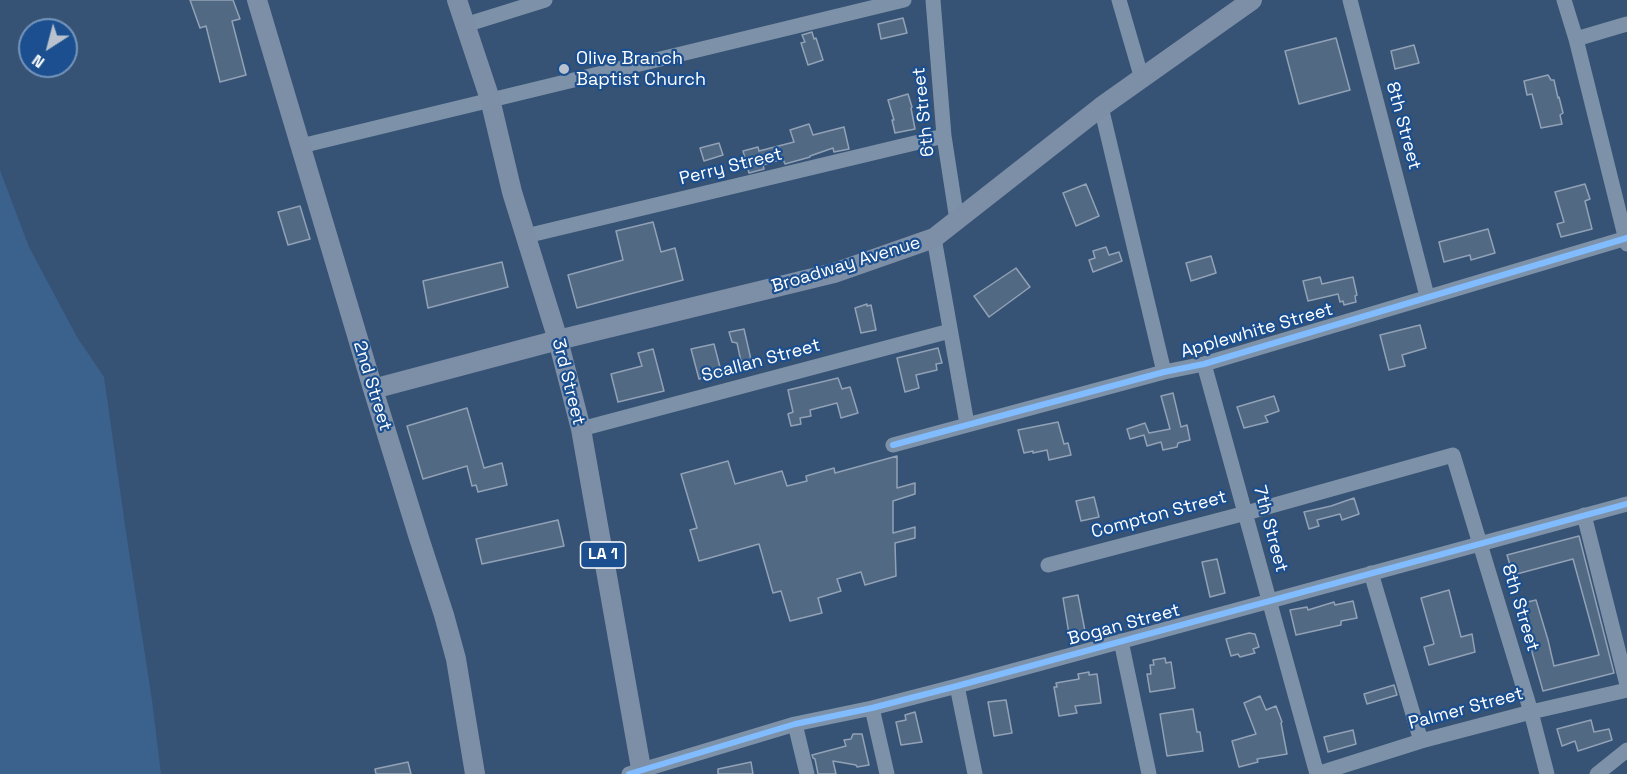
<!DOCTYPE html>
<html>
<head>
<meta charset="utf-8">
<style>
  body { margin:0 }
  #map { position:relative; width:1627px; height:774px; overflow:hidden; background:#365274; font-family:"Space Grotesk",sans-serif }
  canvas { display:block }
  .north { position:absolute; left:18px; top:18px; width:60px; height:60px; box-sizing:border-box; background:#1b4f8f; border:2px solid #7695bc; border-radius:50%; rotate:216deg; font-size:16px; font-weight:700; line-height:24px; text-align:center; color:#fff }
  .north::after { content:''; display:block; margin:auto; width:21px; height:27px; background:#b9c2ce; clip-path:polygon(50% 0,100% 100%,50% 72%,0 100%) }
</style>
</head>
<body>
<div id="map">
<canvas width="1627" height="774"></canvas>
<div class="north">N</div>
</div>
<script>
const ctx = document.querySelector('canvas').getContext('2d');
ctx.lineJoin = 'round';
function fill(path, color) { ctx.fillStyle = color; ctx.fill(path, 'evenodd'); }
function strokePath(path, color, width, dash) { ctx.strokeStyle = color; ctx.lineWidth = width; ctx.lineCap = dash ? 'butt' : 'round'; ctx.setLineDash(dash || []); ctx.stroke(path); }
function label(font, color, halo, rows, align = 'center') {
  ctx.font = font + ' "Space Grotesk",sans-serif'; ctx.lineWidth = 4.5; ctx.setLineDash([]); ctx.textBaseline = 'middle'; ctx.strokeStyle = halo; ctx.fillStyle = color; for (const [text, x, y, turn = 0] of rows) {
    ctx.save(); ctx.translate(x, y); ctx.rotate((+turn || 0) * Math.PI / 180); ctx.textAlign = isNaN(turn) ? turn : align; if (halo) ctx.strokeText(text, 0, 0); ctx.fillText(text, 0, 0); ctx.restore();
  }
}
fill(new Path2D(`
  M 0,170 L 29,247 L 77,337 L 104,377 L 126,532 L 152,700 L 161,774 L 0,774 Z`), '#3b618d');
const building = new Path2D(`
  M 190,0 L 233,0 L 240,19 L 232,21 L 246,75 L 220,82 L 206,26 L 200,28 Z
  M 903,18 L 907,33 L 881,39 L 878,24 Z
  M 812,32 L 814,39 L 816,38 L 823,60 L 808,65 L 801,43 L 805,42 L 802,35 Z
  M 1336,38 L 1350,90 L 1299,104 L 1285,51 Z
  M 1414,45 L 1419,63 L 1395,69 L 1391,51 Z
  M 1548,75 L 1551,80 L 1554,80 L 1558,98 L 1559,97 L 1563,113 L 1560,115 L 1562,124 L 1541,128 L 1532,94 L 1527,95 L 1524,81 Z
  M 908,94 L 912,107 L 911,108 L 915,129 L 895,133 L 892,120 L 894,120 L 888,100 Z
  M 809,124 L 813,135 L 844,127 L 849,149 L 834,152 L 833,148 L 810,156 L 810,157 L 785,164 L 783,159 L 763,165 L 764,169 L 749,173 L 743,151 L 758,147 L 759,151 L 794,142 L 790,130 Z
  M 719,143 L 723,155 L 704,161 L 700,148 Z
  M 1086,184 L 1099,216 L 1076,226 L 1063,193 Z
  M 1585,184 L 1590,199 L 1585,201 L 1592,229 L 1561,237 L 1557,224 L 1564,222 L 1555,192 Z
  M 300,206 L 310,239 L 288,245 L 278,212 Z
  M 653,222 L 661,252 L 675,248 L 683,280 L 577,308 L 568,275 L 623,260 L 616,231 Z
  M 1488,229 L 1495,253 L 1471,260 L 1470,255 L 1444,262 L 1439,242 Z
  M 1106,247 L 1109,255 L 1119,252 L 1122,261 L 1093,272 L 1089,260 L 1095,258 L 1093,251 Z
  M 1211,256 L 1216,273 L 1191,281 L 1186,263 Z
  M 502,262 L 508,287 L 428,308 L 423,281 Z
  M 1016,268 L 1030,287 L 989,317 L 974,296 Z
  M 1320,277 L 1322,284 L 1353,277 L 1357,295 L 1355,296 L 1356,302 L 1344,305 L 1343,301 L 1340,302 L 1338,294 L 1308,301 L 1303,281 Z
  M 867,304 L 867,306 L 871,305 L 876,330 L 861,333 L 855,308 Z
  M 1420,325 L 1426,348 L 1402,355 L 1405,366 L 1389,370 L 1380,335 Z
  M 744,329 L 752,364 L 742,366 L 737,343 L 732,342 L 729,332 Z
  M 714,344 L 721,371 L 708,375 L 709,376 L 699,379 L 691,349 Z
  M 938,348 L 942,363 L 936,364 L 937,370 L 916,375 L 919,388 L 905,392 L 897,358 Z
  M 653,349 L 664,391 L 618,402 L 611,374 L 642,366 L 638,353 Z
  M 838,378 L 842,389 L 850,387 L 858,413 L 841,418 L 837,403 L 810,410 L 811,416 L 800,418 L 801,424 L 791,426 L 788,414 L 793,412 L 788,390 Z
  M 1173,393 L 1181,427 L 1187,425 L 1190,440 L 1178,443 L 1177,447 L 1163,450 L 1161,442 L 1147,446 L 1144,435 L 1130,439 L 1127,429 L 1145,423 L 1149,433 L 1170,429 L 1161,396 Z
  M 1274,396 L 1279,411 L 1265,416 L 1268,422 L 1244,428 L 1237,407 Z
  M 467,408 L 484,468 L 502,463 L 507,485 L 478,492 L 476,485 L 472,486 L 467,466 L 423,479 L 407,426 Z
  M 1058,422 L 1064,444 L 1068,443 L 1071,455 L 1049,460 L 1047,450 L 1033,453 L 1033,451 L 1024,453 L 1018,430 Z
  M 897,456 L 897,488 L 915,483 L 915,494 L 893,501 L 893,533 L 915,527 L 915,538 L 895,543 L 896,576 L 865,585 L 861,572 L 837,579 L 841,591 L 818,598 L 822,613 L 790,621 L 781,591 L 773,593 L 759,544 L 699,561 L 690,530 L 697,528 L 681,474 L 728,461 L 735,484 L 782,471 L 787,486 L 807,481 L 806,476 L 834,468 L 835,473 Z
  M 1094,497 L 1099,517 L 1081,521 L 1076,501 Z
  M 1354,498 L 1359,514 L 1342,520 L 1340,514 L 1317,520 L 1319,526 L 1309,529 L 1304,512 L 1331,506 Z
  M 558,520 L 564,546 L 482,564 L 476,539 Z
  M 1579,536 L 1614,673 L 1543,691 L 1530,645 L 1529,645 L 1519,604 L 1536,600 L 1548,640 L 1554,666 L 1599,655 L 1593,632 L 1573,559 L 1513,575 L 1507,555 Z
  M 1217,559 L 1225,593 L 1210,597 L 1202,562 Z
  M 1449,590 L 1461,637 L 1472,634 L 1475,652 L 1429,665 L 1424,647 L 1434,644 L 1421,598 Z
  M 1078,595 L 1085,631 L 1069,634 L 1063,598 Z
  M 1353,601 L 1357,618 L 1341,621 L 1341,625 L 1296,635 L 1290,610 L 1307,607 L 1308,610 L 1334,602 L 1335,605 Z
  M 1249,633 L 1255,634 L 1259,647 L 1253,649 L 1255,653 L 1240,657 L 1238,654 L 1231,656 L 1226,639 Z
  M 1165,658 L 1166,663 L 1171,662 L 1175,688 L 1150,692 L 1147,674 L 1151,674 L 1150,665 L 1154,665 L 1153,660 Z
  M 1089,672 L 1089,675 L 1097,674 L 1101,703 L 1075,706 L 1077,713 L 1059,716 L 1054,687 L 1057,687 L 1056,683 L 1079,679 L 1078,674 Z
  M 1394,685 L 1397,695 L 1367,704 L 1364,694 Z
  M 1260,696 L 1266,710 L 1276,706 L 1282,722 L 1281,723 L 1287,754 L 1257,759 L 1258,762 L 1239,767 L 1232,741 L 1256,734 L 1244,703 Z
  M 1006,700 L 1012,733 L 994,736 L 988,702 Z
  M 1193,709 L 1197,732 L 1200,732 L 1203,751 L 1167,756 L 1160,714 Z
  M 915,712 L 922,742 L 901,745 L 896,722 L 906,720 L 905,715 Z
  M 1591,720 L 1594,732 L 1609,729 L 1612,740 L 1578,751 L 1575,741 L 1562,746 L 1557,729 Z
  M 1353,730 L 1356,744 L 1328,752 L 1324,737 Z
  M 853,734 L 862,734 L 869,765 L 857,767 L 856,765 L 833,761 L 836,774 L 818,774 L 815,759 L 813,758 L 812,755 L 846,746 L 844,740 L 851,739 Z
  M 408,762 L 411,774 L 376,774 L 375,769 Z
  M 751,762 L 753,774 L 718,774 L 718,769 Z`);
fill(building, '#526984');
strokePath(building, '#92a2b6', 1.5);
strokePath(new Path2D(`
  M 933,0 L 944,136 L 957,220
  M 1119,0 L 1142,79
  M 1350,0 L 1427,296
  M 1564,0 L 1576,39 L 1627,244
  M 465,25 L 545,0
  M 1576,39 L 1627,24
  M 1101,107 L 1164,372
  M 301,146 L 904,0
  M 526,236 L 944,136
  M 934,238 L 967,424
  M 1204,364 L 1317,774
  M 581,429 L 950,331
  M 893,445 L 1164,372 L 1204,364 L 1627,238
  M 1584,515 L 1627,685
  M 1048,565 L 1246,513 L 1453,455 L 1531,712 L 1547,774
  M 1371,573 L 1421,741
  M 1121,641 L 1149,774
  M 957,686 L 975,774
  M 872,708 L 887,774
  M 795,724 L 807,774
  M 629,774 L 795,724 L 872,708 L 957,686 L 1627,504
  M 1317,774 L 1421,741 L 1531,712 L 1627,690
  M 1597,774 L 1627,750`), '#7d92a8', 15);
strokePath(new Path2D(`
  M 257,0 L 373,389 L 419,538 L 444,615 L 456,659 L 475,774
  M 457,0 L 490,99 L 512,192 L 558,340 L 581,429 L 642,774
  M 373,389 L 558,340 L 834,273 L 934,238 L 1101,107 L 1252,0`), '#7d8ea7', 20);
strokePath(new Path2D(`
  M 893,445 L 1164,372 L 1204,364 L 1627,238
  M 629,774 L 795,724 L 872,708 L 957,686 L 1627,504`), '#80bcff', 6);
for (const [x, y, r, color] of [
  [564,69,6,"#b9c2ce"]
]) { const dot = new Path2D(); dot.arc(x, y, r, 0, 2 * Math.PI); ctx.fillStyle = color; ctx.fill(dot); strokePath(dot, '#1b4f8f', 2); }
for (const [x, y, w] of [
  [603,555,45]
]) { const box = new Path2D(); box.roundRect(x - w / 2, y - 13, w, 26, 4.5); ctx.fillStyle = '#1b4f8f'; ctx.fill(box); strokePath(box, '#fff', 1.5); }
label('bold 16px', '#fff', null, [
  ["LA 1",603,555]
]);
label('18px', '#fff', '#1b4f8f', [
  ["Olive Branch",576,59],
  ["Baptist Church",576,80]
], 'left');
label('18px', '#fff', '#1b4f8f', [
  ["6th Street",924,112,-96],
  ["8th Street",1403,126,75],
  ["Perry Street",731,167,-14],
  ["Broadway Avenue",846,265,-17],
  ["Applewhite Street",1257,331,-16],
  ["Scallan Street",761,361,-15],
  ["3rd Street",568,382,76],
  ["2nd Street",372,386,73],
  ["Compton Street",1159,515,-15],
  ["7th Street",1270,529,75],
  ["8th Street",1520,608,73],
  ["Bogan Street",1124,625,-15],
  ["Palmer Street",1466,709,-15]
]);
</script>
</body>
</html>
